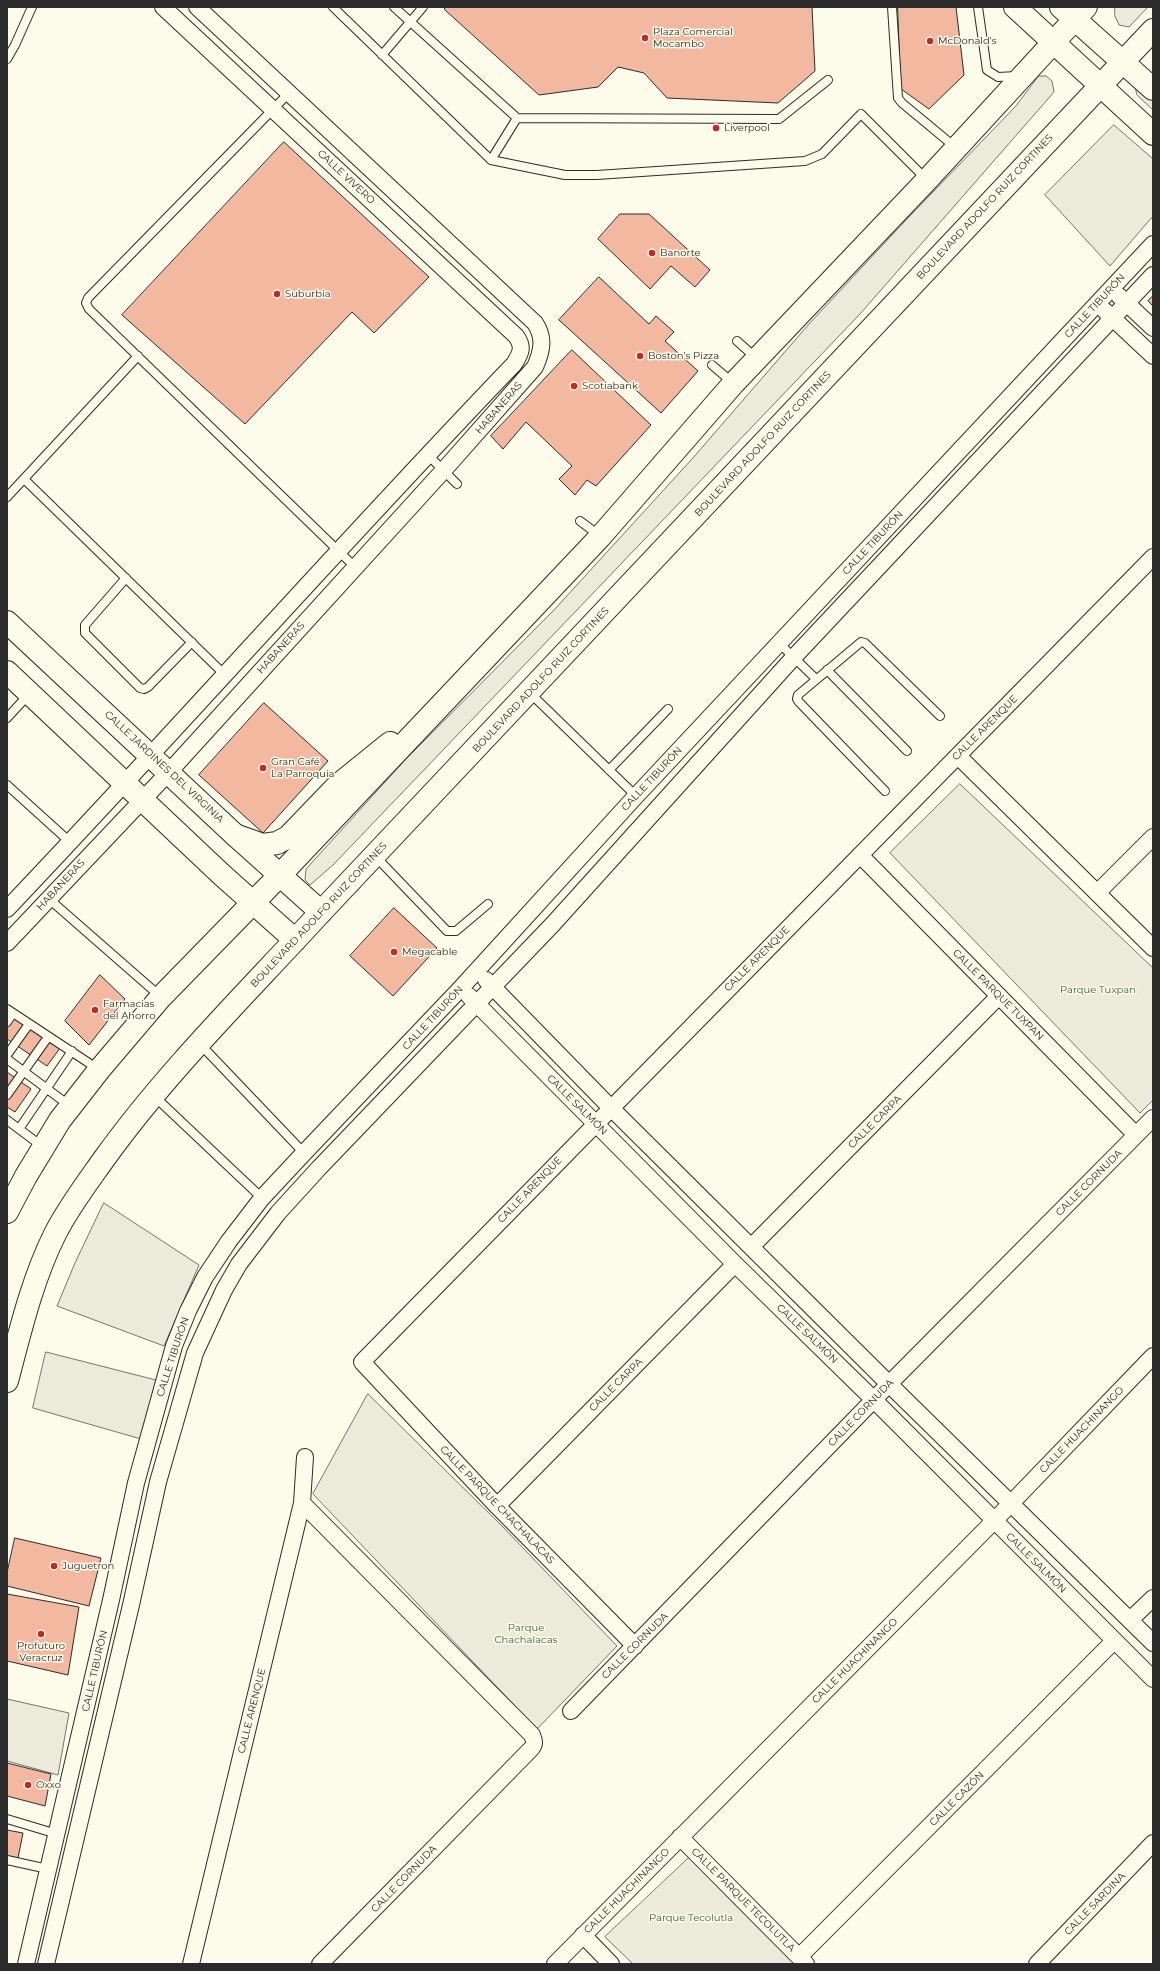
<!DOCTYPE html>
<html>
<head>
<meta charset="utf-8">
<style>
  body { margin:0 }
  #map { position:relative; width:1160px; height:1971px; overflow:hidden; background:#fdfbea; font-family:Montserrat,sans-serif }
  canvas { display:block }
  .frame { position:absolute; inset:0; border:8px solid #2b2b2b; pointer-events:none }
</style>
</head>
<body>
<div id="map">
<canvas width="1160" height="1971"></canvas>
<div class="frame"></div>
</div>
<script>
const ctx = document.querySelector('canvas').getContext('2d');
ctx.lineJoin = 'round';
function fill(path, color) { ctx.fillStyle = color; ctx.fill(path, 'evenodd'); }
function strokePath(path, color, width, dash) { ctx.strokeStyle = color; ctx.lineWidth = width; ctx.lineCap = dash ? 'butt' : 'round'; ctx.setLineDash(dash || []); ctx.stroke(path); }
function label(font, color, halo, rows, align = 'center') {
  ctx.font = font + ' Montserrat,sans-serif'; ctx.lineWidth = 3; ctx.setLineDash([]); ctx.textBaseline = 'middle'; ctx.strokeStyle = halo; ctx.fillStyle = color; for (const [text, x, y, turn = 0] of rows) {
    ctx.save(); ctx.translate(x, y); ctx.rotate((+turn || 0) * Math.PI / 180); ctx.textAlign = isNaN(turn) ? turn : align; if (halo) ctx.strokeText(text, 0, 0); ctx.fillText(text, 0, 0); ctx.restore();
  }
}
const green = new Path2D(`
  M 1115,7 L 1148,7 L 1129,27 L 1119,25 L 1115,16 Z
  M 1039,76 L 1046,76 L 1052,81 L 1054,92 L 860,314 L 333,865 L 310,885 L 305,880 L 306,869 L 406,759 L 554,610 L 692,459 L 809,324 L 906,220 L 1015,107 Z
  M 1136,89 L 1143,90 L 1153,99 L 1153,110 L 1137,95 Z
  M 1114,125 L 1153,159 L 1153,216 L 1110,266 L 1045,195 Z
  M 960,784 L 1153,968 L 1153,1100 L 1140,1113 L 890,853 Z
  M 104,1203 L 199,1265 L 164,1346 L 57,1306 L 75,1263 Z
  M 46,1352 L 156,1380 L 141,1439 L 33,1408 Z
  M 368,1394 L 502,1526 L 617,1646 L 537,1729 L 313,1494 Z
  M 7,1699 L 69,1713 L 58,1775 L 7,1761 Z
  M 694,1853 L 797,1964 L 633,1964 L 605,1937 Z`);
fill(green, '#ecebdb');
strokePath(green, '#74746e', 1);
const building = new Path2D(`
  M 445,7 L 812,7 L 815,71 L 778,103 L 667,98 L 644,73 L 618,67 L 598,87 L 539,95 L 445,10 Z
  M 898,7 L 956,7 L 964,75 L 929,109 L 901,89 Z
  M 284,142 L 429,277 L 374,333 L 352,312 L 245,424 L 122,315 Z
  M 620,214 L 649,214 L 710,270 L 695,287 L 671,266 L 650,289 L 598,239 Z
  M 599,277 L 649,324 L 656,316 L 674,332 L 665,341 L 698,371 L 661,413 L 559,320 Z
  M 1153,296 L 1153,306 L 1148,301 Z
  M 572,350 L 651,425 L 596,486 L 587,480 L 575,495 L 559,479 L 572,466 L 526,422 L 503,449 L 491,436 Z
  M 264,703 L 328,761 L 263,833 L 199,775 Z
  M 394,908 L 437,948 L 393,996 L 350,956 Z
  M 100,975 L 125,999 L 89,1045 L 65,1021 Z
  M 7,1011 L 60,1048 L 47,1066 L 7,1039 Z
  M 7,1072 L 31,1089 L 15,1112 L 7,1107 Z
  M 15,1538 L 101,1558 L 89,1606 L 7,1586 L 7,1573 Z
  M 7,1594 L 79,1607 L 68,1675 L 7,1661 Z
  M 7,1763 L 51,1774 L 45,1806 L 7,1796 Z
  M 7,1830 L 23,1833 L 18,1858 L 7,1856 Z`);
fill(building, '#f2b8a0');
strokePath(building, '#2b2b2b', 1);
const lane = new Path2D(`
  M 333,7 L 491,160 L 565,175 L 597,175 L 805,161 L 822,154 L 861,114 L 926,179
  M 394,7 L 517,118 L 779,119 L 828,80
  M 892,7 L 898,98 L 902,103 L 955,147
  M 978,7 L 987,70 L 998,77 L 1017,76
  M 382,55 L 423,7
  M 7,59 L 15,45 L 32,7
  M 288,94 L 88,298 L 86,303 L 89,309 L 355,567
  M 491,160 L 517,118
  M 737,341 L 756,358
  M 712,365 L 733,383
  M 427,454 L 457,484
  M 24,479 L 224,674
  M 7,497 L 138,356
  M 580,521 L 600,536
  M 126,578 L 85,625 L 85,633 L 140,688 L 144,689 L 148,687 L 192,642
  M 780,644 L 816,679
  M 827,670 L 907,751
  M 530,693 L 636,796
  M 7,718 L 30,693
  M 609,770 L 668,709
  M 7,785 L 70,842
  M 885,791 L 799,702 L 797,699 L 798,695 L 861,642 L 865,643 L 940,716
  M 375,856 L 447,931 L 456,931 L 488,904
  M 49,899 L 161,997
  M 7,1009 L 98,1069
  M 7,1022 L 13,1013
  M 199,1043 L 304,1153
  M 7,1055 L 29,1024
  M 7,1059 L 70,1106
  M 7,1095 L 48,1037
  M 154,1096 L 262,1198
  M 7,1120 L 43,1147
  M 19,1129 L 72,1051
  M 7,1819 L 57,1834
  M 7,1860 L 48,1869`);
const street = new Path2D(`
  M 1119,296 L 1153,328
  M 1105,311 L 1153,356
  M 958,756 L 1153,948
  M 860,855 L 1136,1135
  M 1097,893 L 1153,837
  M 7,909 C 178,729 342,543 514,364 C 521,353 524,347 516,336 L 163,7
  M 7,943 L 169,772 L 443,471 L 535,367 C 542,351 545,338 535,323 L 197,7
  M 486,980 L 610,1107 L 889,1384 L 1153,1643
  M 469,996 L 735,1264 L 874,1400 L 1153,1679
  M 751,1247 L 999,996
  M 302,1503 L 532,1735 C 535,1742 535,1745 530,1750 L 320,1964
  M 497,1506 L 735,1264
  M 1130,1620 L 1153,1598
  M 635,1646 L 497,1506 L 362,1362 L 1153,557
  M 571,1711 L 889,1384 L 1153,1118
  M 680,1837 L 806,1964
  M 583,1935 L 611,1964
  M 799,1957 L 1114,1641
  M 26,1964 L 111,1600 L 136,1483 L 174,1346 L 188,1311 L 205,1277 L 229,1241 L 262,1198 L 304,1153 L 460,989 L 636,796 L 1153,244
  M 46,1964 L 131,1605 L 158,1482 L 195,1353 L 224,1290 L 239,1264 L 278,1213 L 319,1168 L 553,924 L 794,657 L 1153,275
  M 191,1964 L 302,1503 L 305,1457
  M 555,1964 L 994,1521 L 1153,1356
  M 1037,1964 L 1153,1843`);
const secondary = new Path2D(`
  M 1015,7 L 1153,134
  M 1061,7 L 1153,89
  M 7,622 L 235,835 L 321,912
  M 7,672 L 222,875 L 295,940`);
const primary = new Path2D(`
  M 235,835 L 263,845 L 277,843 L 288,837 L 338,785 L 390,743
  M 7,1212 L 26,1176 L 60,1120 L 99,1070 L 161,997 L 280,875 L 600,537 L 733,384 L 927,180 L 1086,7
  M 7,1381 C 20,1332 32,1280 55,1234 C 68,1208 87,1183 104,1159 C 168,1070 247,993 321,912 L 1153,30`);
strokePath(lane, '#2b2b2b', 10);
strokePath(street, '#2b2b2b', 18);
strokePath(secondary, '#2b2b2b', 24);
strokePath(primary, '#2b2b2b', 24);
strokePath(lane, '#fdfbea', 8);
strokePath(street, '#fdfbea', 16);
strokePath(secondary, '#fdfbea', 22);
strokePath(primary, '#fdfbea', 22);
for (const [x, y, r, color] of [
  [645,38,4,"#c62828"],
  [930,41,4,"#c62828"],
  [716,128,4,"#c62828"],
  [652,253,4,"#c62828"],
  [277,294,4,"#c62828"],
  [640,356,4,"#c62828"],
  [574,386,4,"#c62828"],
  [263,768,4,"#c62828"],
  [394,952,4,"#c62828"],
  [95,1010,4,"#c62828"],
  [54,1566,4,"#c62828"],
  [41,1634,4,"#c62828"],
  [28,1785,4,"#c62828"]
]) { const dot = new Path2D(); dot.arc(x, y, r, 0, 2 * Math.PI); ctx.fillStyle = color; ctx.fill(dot); strokePath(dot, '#fdfbea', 1.5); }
label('10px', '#2b2b2b', '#fdfbea', [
  ["Plaza Comercial",653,32],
  ["Mocambo",653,44],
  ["McDonald's",938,41],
  ["Liverpool",724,128],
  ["Banorte",660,253],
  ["Suburbia",285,294],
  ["Boston's Pizza",648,356],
  ["Scotiabank",582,386],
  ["Gran Café",271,762],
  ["La Parroquia",271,774],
  ["Megacable",402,952],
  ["Farmacias",103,1004],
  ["del Ahorro",103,1016],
  ["Juguetron",62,1566],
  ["Profuturo",41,1646,"center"],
  ["Veracruz",41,1658,"center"],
  ["Oxxo",36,1785]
], 'left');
label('10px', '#2b2b2b', '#fdfbea', [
  ["CALLE VIVERO",346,177,43],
  ["BOULEVARD ADOLFO RUIZ CORTINES",985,207,-47],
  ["CALLE TIBURÓN",1095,306,-47],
  ["HABANERAS",499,408,-49],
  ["BOULEVARD ADOLFO RUIZ CORTINES",763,444,-47],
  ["CALLE TIBURÓN",873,543,-47],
  ["HABANERAS",281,648,-48],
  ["BOULEVARD ADOLFO RUIZ CORTINES",541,680,-47],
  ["CALLE ARENQUE",985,728,-45],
  ["CALLE JARDINES DEL VIRGINIA",164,767,43],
  ["CALLE TIBURÓN",652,779,-47],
  ["HABANERAS",61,885,-47],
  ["BOULEVARD ADOLFO RUIZ CORTINES",319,915,-47],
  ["CALLE ARENQUE",757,959,-45],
  ["CALLE PARQUE TUXPAN",998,995,45],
  ["CALLE TIBURÓN",433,1018,-47],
  ["CALLE SALMÓN",577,1105,45],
  ["CALLE CARPA",875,1122,-45],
  ["CALLE CORNUDA",1089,1183,-45],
  ["CALLE ARENQUE",530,1190,-46],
  ["CALLE SALMÓN",807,1334,44],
  ["CALLE TIBURÓN",173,1357,-72],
  ["CALLE CARPA",616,1385,-45],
  ["CALLE CORNUDA",861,1413,-46],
  ["CALLE HUACHINANGO",1082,1430,-46],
  ["CALLE PARQUE CHACHALACAS",497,1505,46],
  ["CALLE SALMÓN",1036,1563,45],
  ["CALLE CORNUDA",635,1646,-45],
  ["CALLE HUACHINANGO",855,1661,-45],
  ["CALLE TIBURÓN",95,1671,-77],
  ["CALLE ARENQUE",252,1711,-76],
  ["CALLE CAZÓN",957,1799,-45],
  ["CALLE CORNUDA",404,1879,-46],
  ["CALLE HUACHINANGO",627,1891,-45],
  ["CALLE PARQUE TECOLUTLA",743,1900,45],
  ["CALLE SARDINA",1095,1904,-46]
]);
label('10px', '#34623c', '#fdfbea', [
  ["Parque Tuxpan",1098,990],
  ["Parque",526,1628],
  ["Chachalacas",526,1640],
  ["Parque Tecolutla",691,1918]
]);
</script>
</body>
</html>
